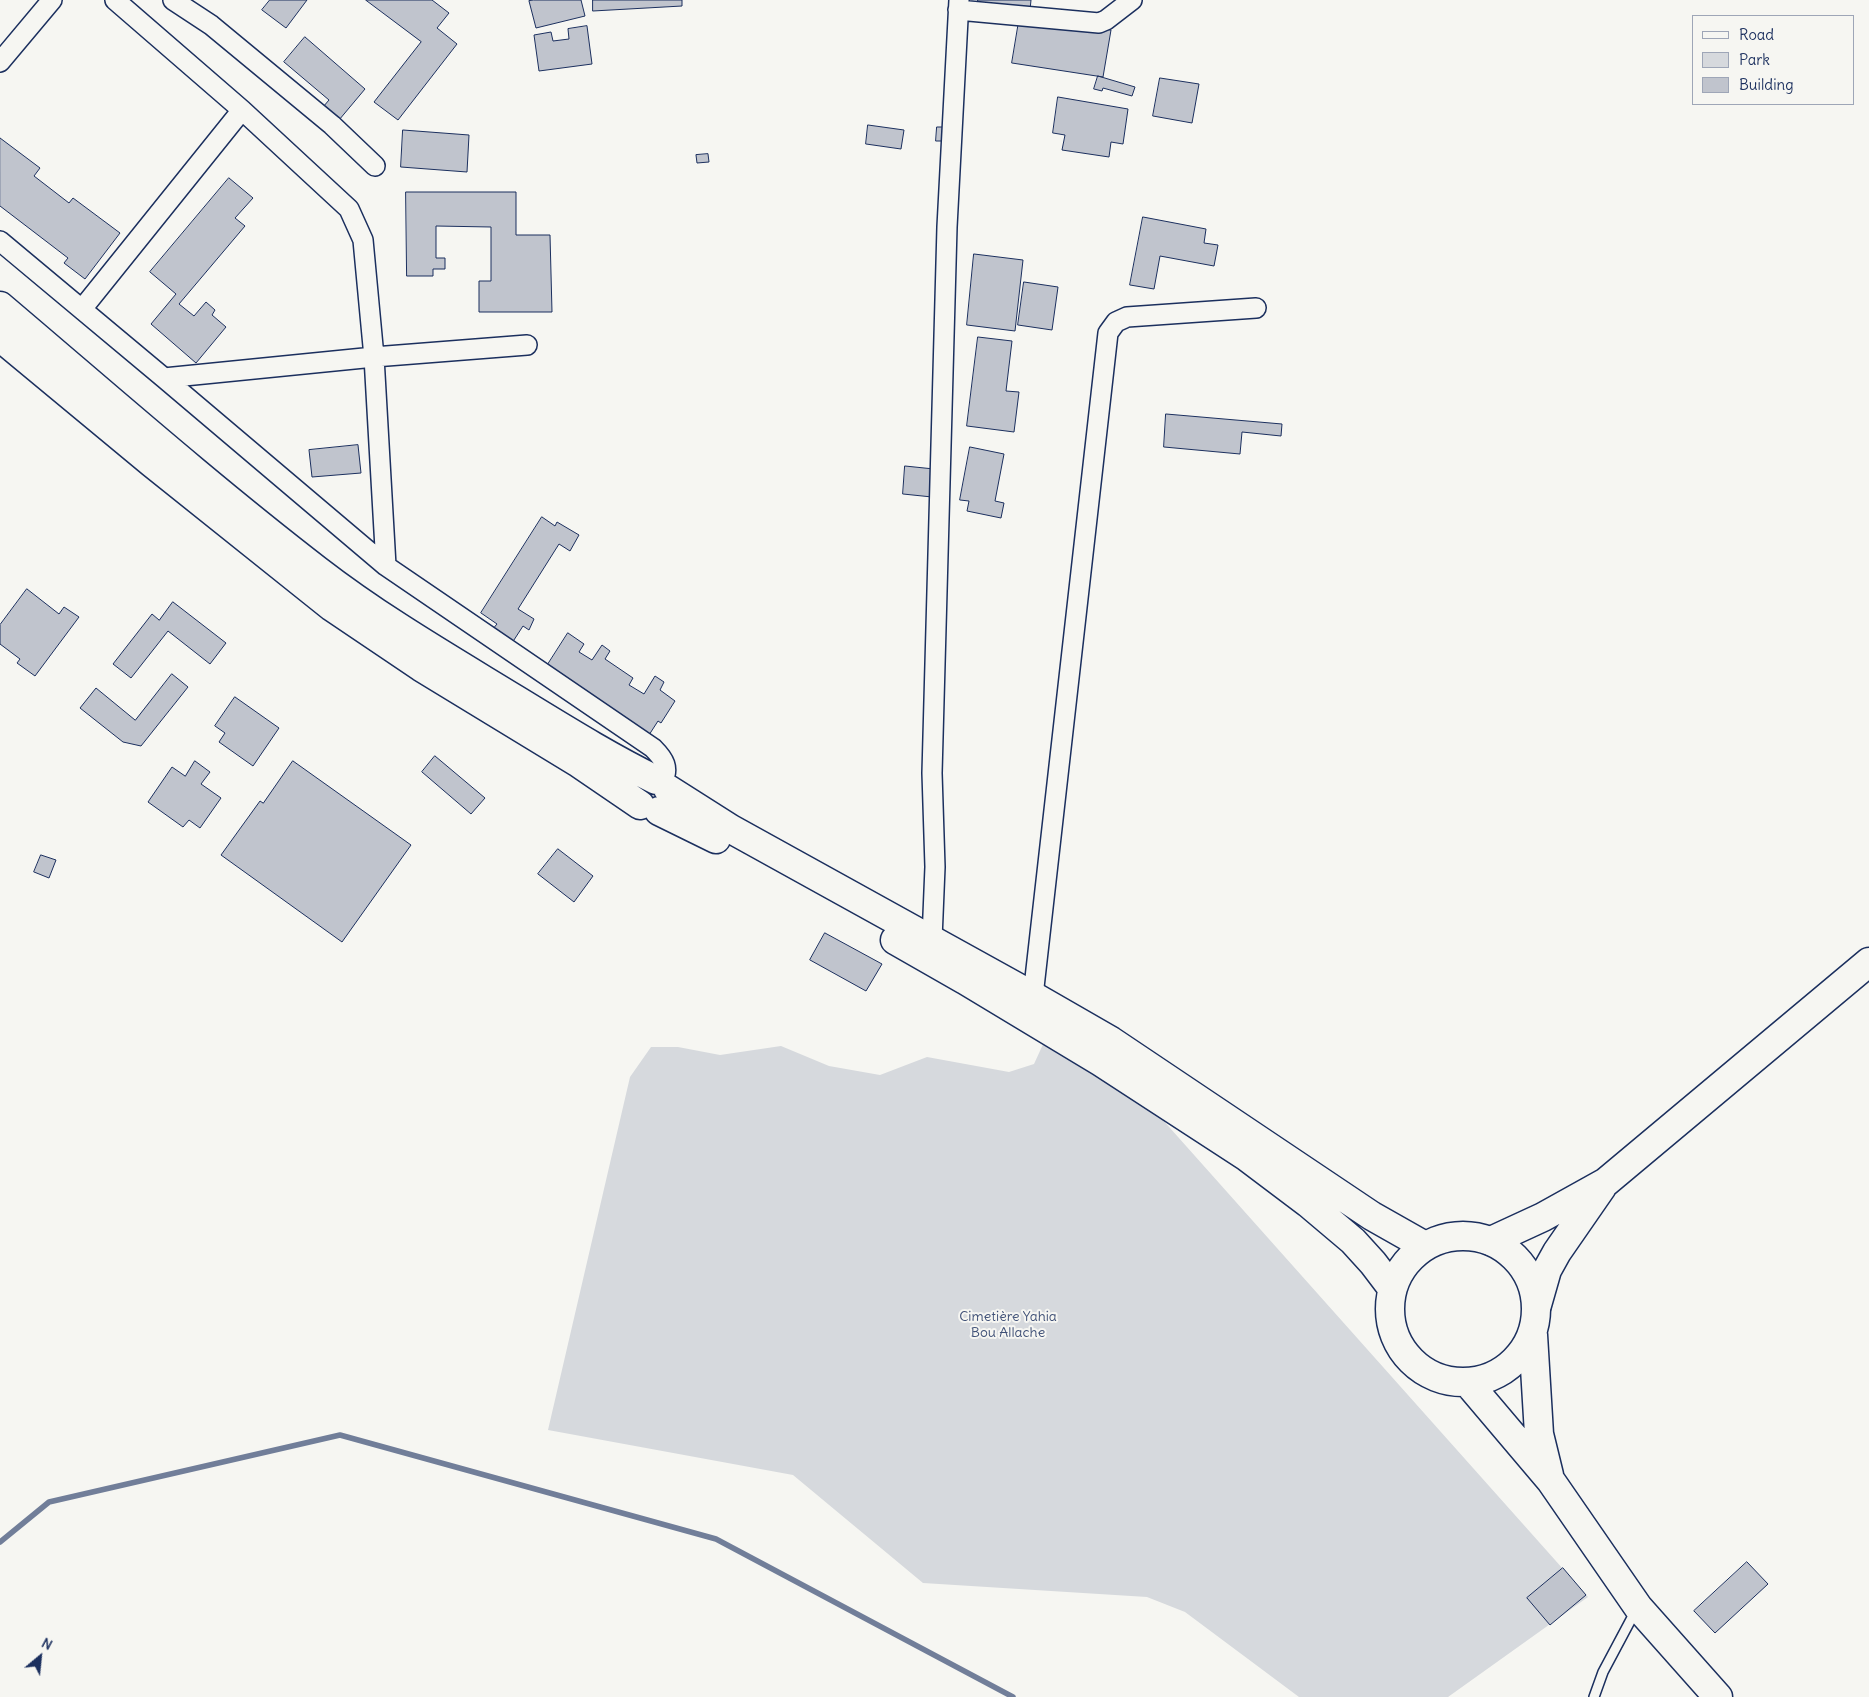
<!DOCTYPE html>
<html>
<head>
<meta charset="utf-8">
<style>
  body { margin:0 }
  #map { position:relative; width:1869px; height:1697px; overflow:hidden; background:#f6f6f2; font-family:Delius,sans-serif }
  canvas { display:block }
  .legend { position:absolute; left:1692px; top:15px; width:162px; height:90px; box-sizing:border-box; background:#f6f6f2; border:1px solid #9ea6b7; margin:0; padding:6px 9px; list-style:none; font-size:15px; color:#1b2f5e }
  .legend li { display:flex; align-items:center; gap:10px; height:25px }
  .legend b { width:25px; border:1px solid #9ea6b7 }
  .north { position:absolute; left:15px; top:1632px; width:50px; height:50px; -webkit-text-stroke:4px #f6f6f2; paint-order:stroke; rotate:28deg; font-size:14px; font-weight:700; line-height:20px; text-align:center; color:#1b2f5e }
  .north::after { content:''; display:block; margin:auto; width:18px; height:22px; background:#1b2f5e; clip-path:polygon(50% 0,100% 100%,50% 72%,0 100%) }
</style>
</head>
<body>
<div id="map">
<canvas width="1869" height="1697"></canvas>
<ul class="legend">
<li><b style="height:6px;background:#f6f6f2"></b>Road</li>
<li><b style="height:14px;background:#d6d9dd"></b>Park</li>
<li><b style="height:14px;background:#c0c4cd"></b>Building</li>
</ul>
<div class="north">N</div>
</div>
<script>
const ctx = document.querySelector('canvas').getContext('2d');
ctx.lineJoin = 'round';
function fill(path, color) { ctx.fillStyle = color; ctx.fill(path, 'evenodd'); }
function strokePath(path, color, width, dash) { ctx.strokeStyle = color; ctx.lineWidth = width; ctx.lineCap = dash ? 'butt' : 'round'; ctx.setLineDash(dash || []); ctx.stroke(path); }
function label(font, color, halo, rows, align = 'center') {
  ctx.font = font + ' Delius,sans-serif'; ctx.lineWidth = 4; ctx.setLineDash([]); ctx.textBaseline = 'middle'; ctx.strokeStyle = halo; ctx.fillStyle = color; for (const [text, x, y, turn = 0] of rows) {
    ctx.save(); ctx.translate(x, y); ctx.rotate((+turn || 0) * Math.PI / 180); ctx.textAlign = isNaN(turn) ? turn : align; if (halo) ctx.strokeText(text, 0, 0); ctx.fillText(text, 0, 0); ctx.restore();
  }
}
fill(new Path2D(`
  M 1045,1040 L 1162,1119 L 1588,1597 L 1448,1697 L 1299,1697 L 1185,1612 L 1147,1597 L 923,1583 L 793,1475 L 548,1430 L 630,1077 L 651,1047 L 678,1047 L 720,1055 L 781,1046 L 829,1066 L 880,1075 L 927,1057 L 1009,1072 L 1034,1064 Z`), '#d6d9dd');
strokePath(new Path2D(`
  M 0,1542 L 49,1502 L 340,1435 L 716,1539 L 1013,1697`), '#717e99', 5.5);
const building = new Path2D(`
  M 270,0 L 307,0 L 286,28 L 262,10 Z
  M 366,0 L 432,0 L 449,13 L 437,28 L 457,44 L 398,120 L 374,102 L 421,42 Z
  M 534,0 L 581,0 L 585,16 L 536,28 L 529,1 Z
  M 593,0 L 682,0 L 682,6 L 593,11 Z
  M 978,0 L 1031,0 L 1030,10 L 978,3 Z
  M 1020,15 L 1111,30 L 1103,77 L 1012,63 Z
  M 587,26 L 592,64 L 539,71 L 534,35 L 551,32 L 553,41 L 569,39 L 568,29 Z
  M 305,37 L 365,89 L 339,120 L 323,107 L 329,100 L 284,62 Z
  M 1098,76 L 1135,87 L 1132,96 L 1103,88 L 1102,91 L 1094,89 Z
  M 1160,78 L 1199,84 L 1192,123 L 1153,116 Z
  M 1058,97 L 1128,109 L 1123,144 L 1111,142 L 1109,157 L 1062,150 L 1065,135 L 1053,133 Z
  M 868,125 L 904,130 L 901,149 L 866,144 Z
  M 937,127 L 947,127 L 946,141 L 936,141 Z
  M 403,130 L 469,135 L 467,172 L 401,167 Z
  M 0,138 L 40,168 L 34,176 L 69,203 L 73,198 L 120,233 L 85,279 L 64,263 L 68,258 L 0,206 Z
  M 708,154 L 709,162 L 697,163 L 696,155 Z
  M 229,178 L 253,198 L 235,218 L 245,226 L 179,304 L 194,316 L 206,302 L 215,310 L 212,315 L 226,327 L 196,363 L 151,324 L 176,294 L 150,272 Z
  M 406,192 L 516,192 L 516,235 L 550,235 L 552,312 L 479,312 L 479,281 L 491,281 L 491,227 L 436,226 L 436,258 L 445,258 L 445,269 L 433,269 L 433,276 L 407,276 Z
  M 1143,217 L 1206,229 L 1204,243 L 1218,245 L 1214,266 L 1160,256 L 1154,289 L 1130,285 Z
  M 974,254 L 1023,260 L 1015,331 L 967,325 Z
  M 1024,282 L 1058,287 L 1052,330 L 1018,325 Z
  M 978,337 L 1012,341 L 1006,391 L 1019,392 L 1014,432 L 967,426 Z
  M 1166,414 L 1282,424 L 1281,436 L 1242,432 L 1240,454 L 1164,447 Z
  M 358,445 L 361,473 L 312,477 L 309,450 Z
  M 970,447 L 1004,454 L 995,501 L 1004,503 L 1001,518 L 967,511 L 969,501 L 960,500 Z
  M 905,466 L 934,469 L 932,497 L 903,494 Z
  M 542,517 L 555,526 L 557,522 L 579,535 L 570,551 L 559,544 L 518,609 L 534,619 L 529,630 L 523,626 L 512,643 L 492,630 L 497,624 L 481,613 Z
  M 27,589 L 59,614 L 64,607 L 79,617 L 35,676 L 17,663 L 20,659 L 0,644 L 0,625 Z
  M 173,602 L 226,643 L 210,664 L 168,631 L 131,678 L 113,664 L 152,614 L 159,620 Z
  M 568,633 L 584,644 L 579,652 L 592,660 L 602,645 L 610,651 L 605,659 L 633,678 L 629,685 L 644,694 L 655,676 L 664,682 L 660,690 L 675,701 L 661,723 L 658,721 L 649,735 L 545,669 Z
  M 172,674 L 188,687 L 141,746 L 123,742 L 80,708 L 96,688 L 135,720 Z
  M 235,697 L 279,728 L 253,766 L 219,742 L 225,733 L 215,726 Z
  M 435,756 L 485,798 L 471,814 L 422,772 Z
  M 195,761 L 210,772 L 201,784 L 221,798 L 200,828 L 189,820 L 183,827 L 148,802 L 172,767 L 185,776 Z
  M 293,761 L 411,845 L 342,942 L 221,855 L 260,801 L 263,803 Z
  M 558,849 L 593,876 L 574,902 L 538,874 Z
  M 41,855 L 56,860 L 49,878 L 34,872 Z
  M 825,933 L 882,964 L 866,991 L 810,960 Z
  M 1747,1562 L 1768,1584 L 1715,1633 L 1694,1611 Z
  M 1563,1568 L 1586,1595 L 1550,1625 L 1527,1598 Z`);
fill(building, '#c0c4cd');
strokePath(building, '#1b2f5e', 1);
const service = new Path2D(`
  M 1594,1697 L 1603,1672 L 1636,1610`);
const minor = new Path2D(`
  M 115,0 L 242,110 L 349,209 L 363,240 L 374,357 L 386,566
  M 173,0 L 211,25 L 332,125 L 375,166
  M 958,10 L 1099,23 L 1106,20 L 1132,0
  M 0,62 L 52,0
  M 0,241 L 164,378 L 386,566 L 653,748 C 664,759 670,768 662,782
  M 82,309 L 242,110
  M 164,378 L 374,357 L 527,345
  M 932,939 L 935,867 L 932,773 L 947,227 L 959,0
  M 1033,996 L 1108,333 L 1116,322 L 1127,317 L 1256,308`);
const primary = new Path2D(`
  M 0,306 C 105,395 208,486 317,570 C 379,618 448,658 515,699 C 561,727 607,756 656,780
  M 0,337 L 152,463 L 332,607 L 421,667 L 577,762 L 640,805
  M 668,789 L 731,829 L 1033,996 L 1111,1041 L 1372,1216 L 1425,1246
  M 659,811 L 716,839
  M 895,940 L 965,980 L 1101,1062 L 1247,1157 L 1308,1203 L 1353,1241 L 1373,1263 L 1392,1288
  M1390 1309a73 73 0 1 1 146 0a73 73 0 1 1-146 0Z
  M 1533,1335 L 1539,1434 L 1549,1475
  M 1468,1383 L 1551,1481 L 1638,1607 L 1718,1697`);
const trunk = new Path2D(`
  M 1491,1241 L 1543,1217 L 1606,1182 L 1869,962
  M 1537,1305 L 1547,1270 L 1557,1252 L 1602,1187`);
strokePath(service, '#1b2f5e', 12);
strokePath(minor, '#1b2f5e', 22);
strokePath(primary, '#1b2f5e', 31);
strokePath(trunk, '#1b2f5e', 31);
strokePath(service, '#f6f6f2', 9);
strokePath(minor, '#f6f6f2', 19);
strokePath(primary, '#f6f6f2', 28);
strokePath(trunk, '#f6f6f2', 28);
label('14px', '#405177', '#f6f6f2', [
  ["Cimetière Yahia",1008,1317],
  ["Bou Allache",1008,1333]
]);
</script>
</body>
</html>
